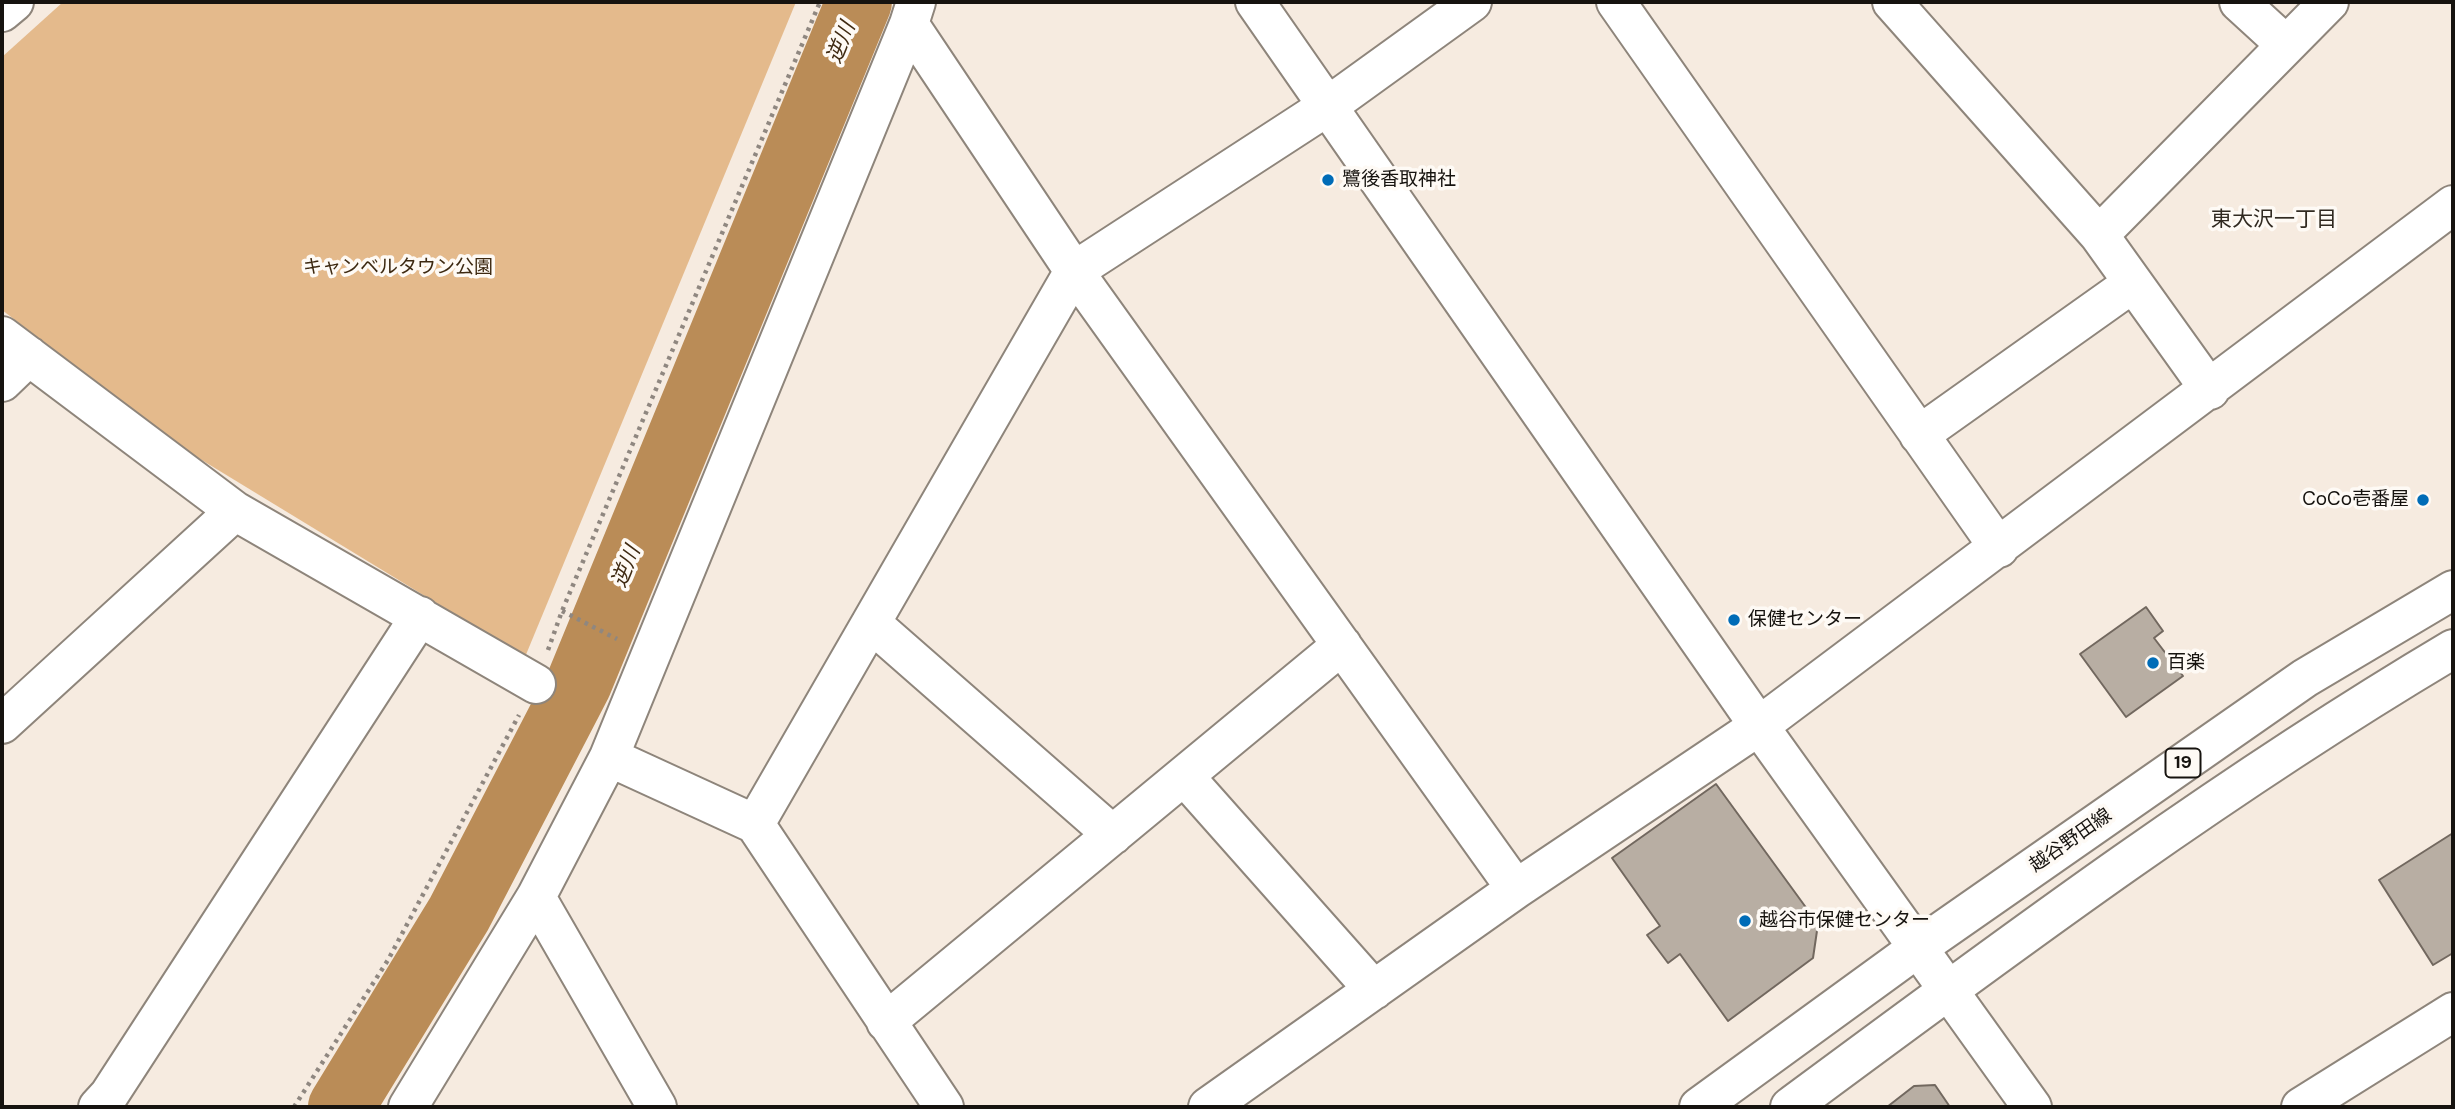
<!DOCTYPE html>
<html>
<head>
<meta charset="utf-8">
<style>
  body { margin:0 }
  #map { position:relative; width:2455px; height:1109px; overflow:hidden; background:#f6ebe0; font-family:"DM Sans",sans-serif }
  canvas { display:block }
  .frame { position:absolute; inset:0; border:4px solid #16130f; pointer-events:none }
</style>
</head>
<body>
<div id="map">
<canvas width="2455" height="1109"></canvas>
<div class="frame"></div>
</div>
<script>
const ctx = document.querySelector('canvas').getContext('2d');
ctx.lineJoin = 'round';
function fill(path, color) { ctx.fillStyle = color; ctx.fill(path, 'evenodd'); }
function strokePath(path, color, width, dash) { ctx.strokeStyle = color; ctx.lineWidth = width; ctx.lineCap = dash ? 'butt' : 'round'; ctx.setLineDash(dash || []); ctx.stroke(path); }
function label(font, color, halo, rows, align = 'center') {
  ctx.font = font + ' "DM Sans","Noto Sans JP",sans-serif'; ctx.lineWidth = 7; ctx.setLineDash([]); ctx.textBaseline = 'middle'; ctx.strokeStyle = halo; ctx.fillStyle = color; for (const [text, x, y, turn = 0] of rows) {
    ctx.save(); ctx.translate(x, y); ctx.rotate((+turn || 0) * Math.PI / 180); ctx.textAlign = isNaN(turn) ? turn : align; if (halo) ctx.strokeText(text, 0, 0); ctx.fillText(text, 0, 0); ctx.restore();
  }
}
fill(new Path2D(`
  M 63,2 L 796,2 L 525,657 L 182,448 L 2,310 L 2,57 Z`), '#e4ba8c');
strokePath(new Path2D(`
  M 341,1107 L 459,914 L 579,683 L 859,2`), '#ba8c57', 66);
const building = new Path2D(`
  M 2146,607 L 2163,631 L 2154,638 L 2183,676 L 2126,717 L 2080,654 Z
  M 1716,784 L 1818,924 L 1813,958 L 1728,1021 L 1680,954 L 1668,963 L 1647,935 L 1660,926 L 1612,858 Z
  M 2453,833 L 2453,953 L 2433,965 L 2379,880 Z
  M 1935,1085 L 1950,1107 L 1887,1107 L 1914,1086 Z`);
fill(building, '#b8aea3');
strokePath(building, '#72685f', 2);
const minor = new Path2D(`
  M 1255,2 L 1759,726 L 2032,1107
  M 1616,2 L 1999,548
  M 1892,2 L 2099,235 L 2210,390
  M 2239,2 L 2286,45
  M 2,12 L 14,2
  M 909,24 L 1074,271 L 1516,889
  M 2099,235 L 2329,2
  M 2,336 L 235,511 L 536,684
  M 2,382 L 29,356
  M 1919,435 L 2133,283
  M 871,623 L 1113,835
  M 2,724 L 235,511
  M 609,757 L 755,824 L 944,1107
  M 1184,776 L 1374,990
  M 755,824 L 1074,271 L 1328,106 L 1472,2
  M 536,897 L 657,1107
  M 886,1022 L 1342,645
  M 98,1107 L 109,1095 L 420,616
  M 408,1107 L 536,897 L 609,757 L 909,24 L 916,2
  M 1208,1107 L 1516,889 L 1759,726 L 2453,205
  M 2301,1107 L 2453,1012`);
const major = new Path2D(`
  M 1699,1107 L 1919,947 L 2305,678 L 2453,590
  M 1790,1107 C 2006,947 2222,786 2453,649`);
strokePath(minor, '#8e857b', 42);
strokePath(major, '#8e857b', 42);
strokePath(new Path2D(`
  M 562,611 L 617,639
  M 548,650 L 562,611 L 820,2
  M 294,1107 L 388,960 L 519,715`), '#8f8780', 4.5, [3.5, 5]);
strokePath(minor, '#fff', 38);
strokePath(major, '#fff', 38);
for (const [x, y, r, color] of [
  [1328,180,7,"#006cb7"],
  [2423,500,7,"#006cb7"],
  [1734,620,7,"#006cb7"],
  [2153,663,7,"#006cb7"],
  [1745,921,7,"#006cb7"]
]) { const dot = new Path2D(); dot.arc(x, y, r, 0, 2 * Math.PI); ctx.fillStyle = color; ctx.fill(dot); strokePath(dot, '#fefaf5', 2.5); }
for (const [x, y, w] of [
  [2183,763,35]
]) { const box = new Path2D(); box.roundRect(x - w / 2, y - 14.5, w, 29, 5); ctx.fillStyle = '#fefaf5'; ctx.fill(box); strokePath(box, '#16130f', 2); }
label('bold 18px', '#16130f', null, [
  ["19",2183,763]
]);
label('19px', '#16130f', '#fefaf5', [
  ["鷺後香取神社",1342,180],
  ["CoCo壱番屋",2409,500,"right"],
  ["保健センター",1748,620],
  ["百楽",2167,663],
  ["越谷市保健センター",1759,921]
], 'left');
label('19px', '#3d2911', '#fefaf5', [
  ["キャンベルタウン公園",398,268]
]);
label('19px', '#16130f', '#fefaf5', [
  ["越谷野田線",2071,841,-35]
]);
label('italic 21px', '#402b13', '#fefaf5', [
  ["逆川",842,43,-68],
  ["逆川",627,567,-68]
]);
label('21px', '#312a21', '#fefaf5', [
  ["東大沢一丁目",2274,220]
]);
</script>
</body>
</html>
